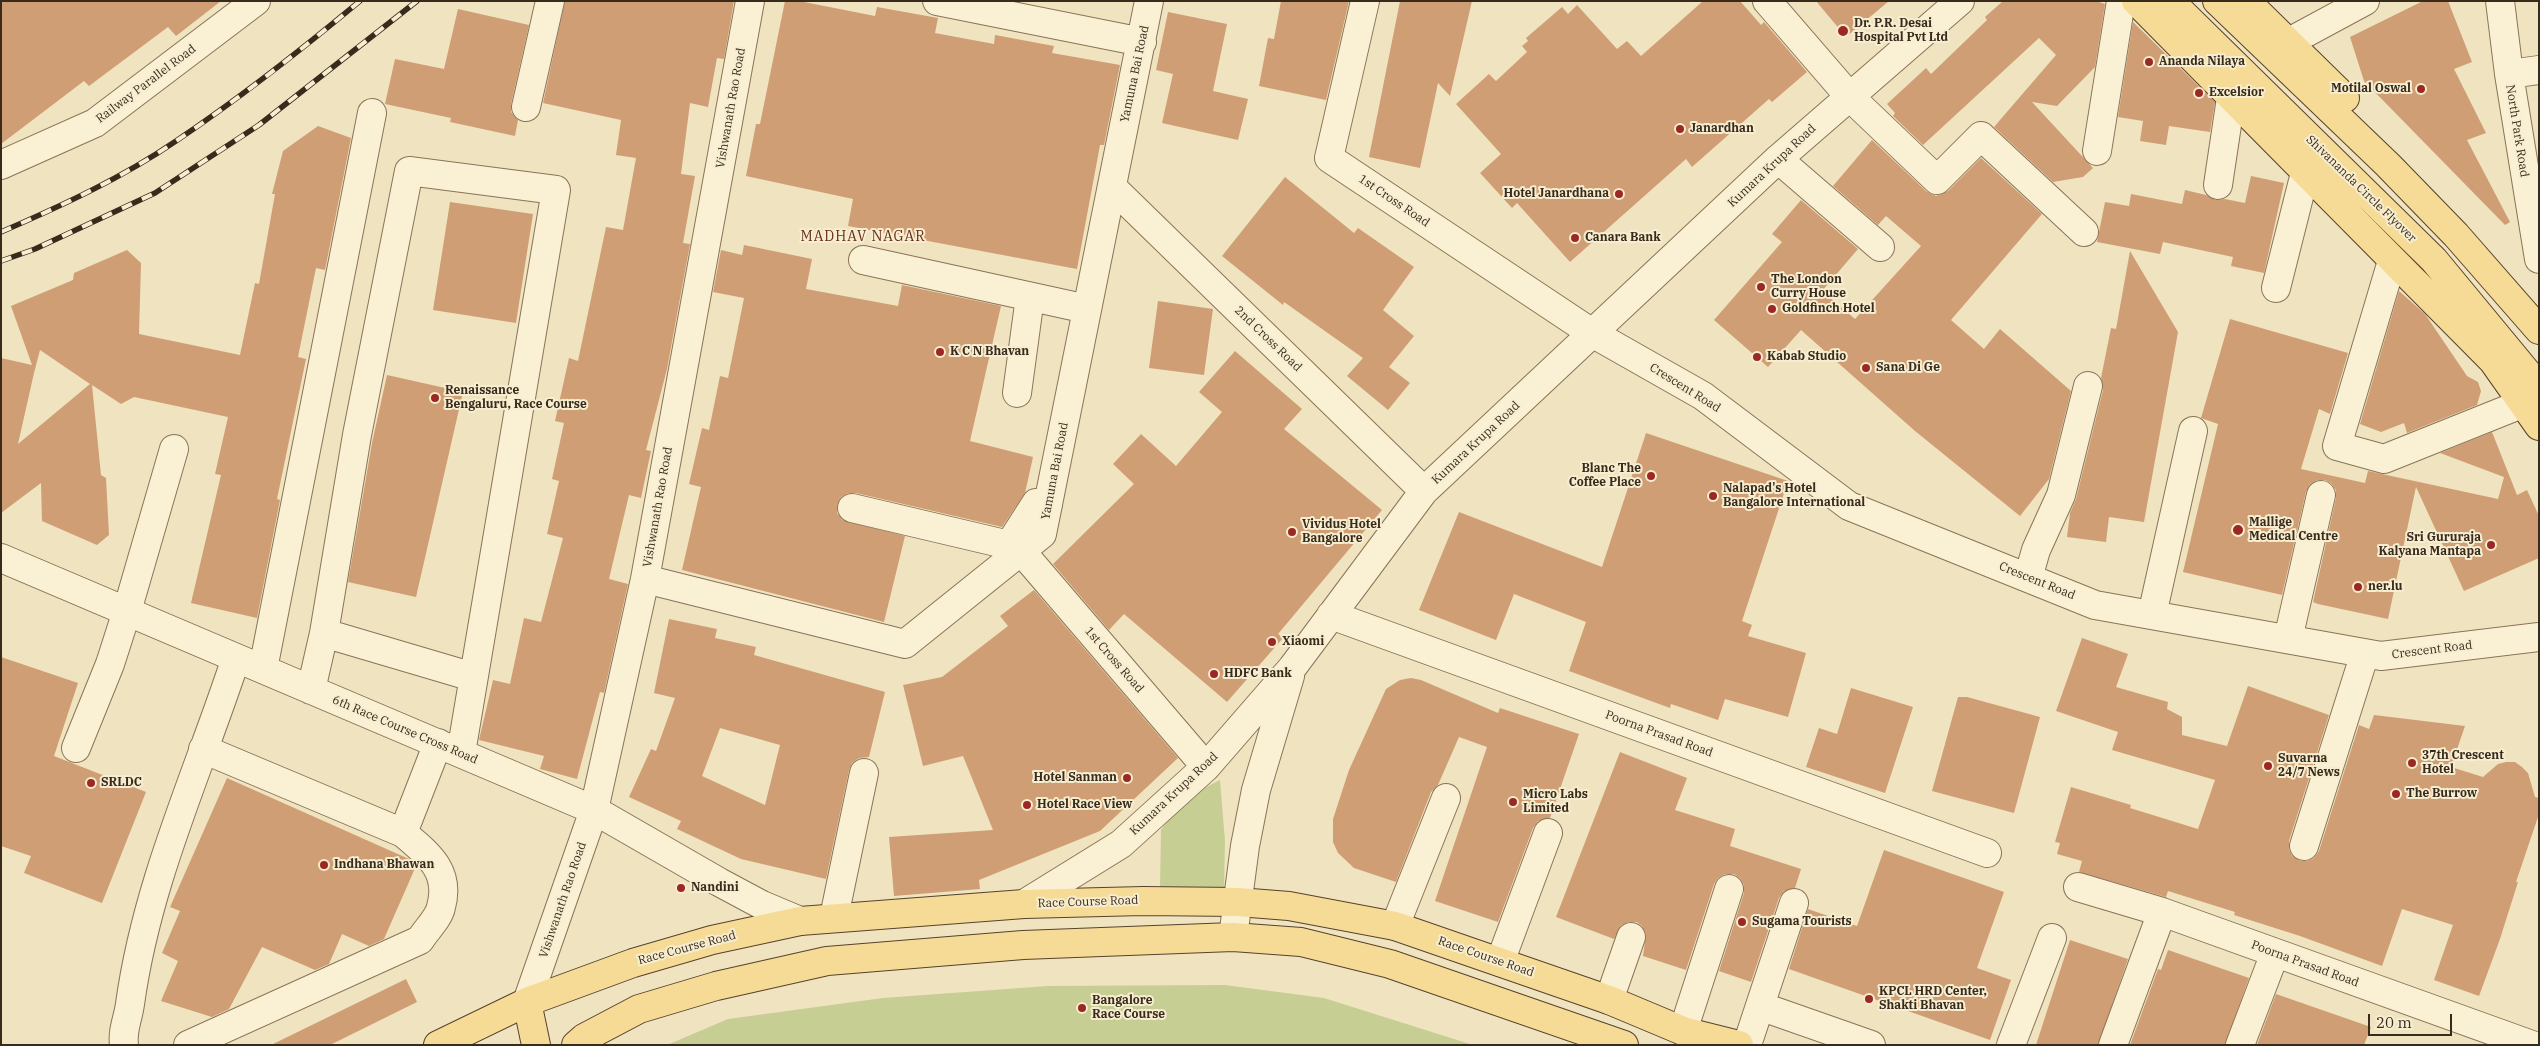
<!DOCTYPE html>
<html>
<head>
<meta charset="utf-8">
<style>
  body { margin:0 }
  #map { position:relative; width:2540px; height:1046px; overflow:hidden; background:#f0e3c0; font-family:"IBM Plex Serif",serif }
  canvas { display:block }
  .frame { position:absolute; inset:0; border:2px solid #392b1c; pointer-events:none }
  .scale { position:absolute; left:2368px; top:1014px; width:84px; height:22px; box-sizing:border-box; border:2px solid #392b1c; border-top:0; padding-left:6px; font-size:15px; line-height:18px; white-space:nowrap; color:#392b1c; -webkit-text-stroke:4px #f7edd0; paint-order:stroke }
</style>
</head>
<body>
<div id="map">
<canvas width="2540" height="1046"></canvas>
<div class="frame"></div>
<div class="scale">20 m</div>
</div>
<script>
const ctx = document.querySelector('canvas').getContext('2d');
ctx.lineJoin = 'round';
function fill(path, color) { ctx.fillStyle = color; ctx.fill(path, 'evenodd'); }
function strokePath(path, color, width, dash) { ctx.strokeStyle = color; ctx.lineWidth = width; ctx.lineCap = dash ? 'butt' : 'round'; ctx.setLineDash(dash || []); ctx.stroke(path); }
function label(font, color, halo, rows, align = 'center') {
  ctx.font = font + ' "IBM Plex Serif",serif'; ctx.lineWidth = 4; ctx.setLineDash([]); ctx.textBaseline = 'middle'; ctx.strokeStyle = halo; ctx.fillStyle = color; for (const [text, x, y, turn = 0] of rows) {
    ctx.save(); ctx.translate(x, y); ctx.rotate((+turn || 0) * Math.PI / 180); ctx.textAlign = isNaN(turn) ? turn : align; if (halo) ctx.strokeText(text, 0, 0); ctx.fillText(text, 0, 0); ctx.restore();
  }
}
fill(new Path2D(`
  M 1220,780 L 1225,841 L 1224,889 L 1160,887 L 1161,830 L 1183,799 Z
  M 1225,985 L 1324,998 L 1473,1045 L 667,1045 L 728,1019 L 883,998 L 1048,986 Z`), '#c6ce94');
fill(new Path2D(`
  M 1,1 L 221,1 L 176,36 L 168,27 L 89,86 L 84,81 L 1,144 Z
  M 565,1 L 734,1 L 724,59 L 717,58 L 708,107 L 690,103 L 681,174 L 695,176 L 683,243 L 690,244 L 667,369 L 646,450 L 651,451 L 641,498 L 629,495 L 609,579 L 628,584 L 604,693 L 600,692 L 577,779 L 540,769 L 544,756 L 479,740 L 493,680 L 510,684 L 524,618 L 541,622 L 563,538 L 547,534 L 559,481 L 552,479 L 564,423 L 555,421 L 569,358 L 578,361 L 606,227 L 623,230 L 636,158 L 616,155 L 621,120 L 543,103 Z
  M 785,1 L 799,1 L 875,16 L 877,7 L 938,18 L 935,33 L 994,44 L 995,35 L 1054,46 L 1052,53 L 1120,65 L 1104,145 L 1100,145 L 1077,269 L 848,226 L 853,199 L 746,176 L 756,124 L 760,124 Z
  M 1281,1 L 1349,1 L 1326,100 L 1259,86 L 1268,38 L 1274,39 Z
  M 1400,1 L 1472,1 L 1450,96 L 1438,83 L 1420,168 L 1369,157 Z
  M 1703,1 L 1740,1 L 1761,25 L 1764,22 L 1807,72 L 1772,102 L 1769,99 L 1692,167 L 1686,159 L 1570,262 L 1517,203 L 1512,208 L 1480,173 L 1501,154 L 1456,104 L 1489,74 L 1496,81 L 1527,52 L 1522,46 L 1528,41 L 1526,38 L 1562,7 L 1568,14 L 1577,5 L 1617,49 L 1627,41 L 1641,56 Z
  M 1816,1 L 1889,1 L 1846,37 Z
  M 2003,1 L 2096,1 L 2105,4 L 2095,67 L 2057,106 L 2032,102 L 2093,168 L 2083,177 L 2053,182 L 1994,127 L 2056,55 L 2039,38 L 1923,145 L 1893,116 L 1895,113 L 1887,104 L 1926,68 L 1931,74 L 1987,20 L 1985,17 Z
  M 2423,1 L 2448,1 L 2472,62 L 2454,69 L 2486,133 L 2467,140 L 2510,222 L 2505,225 L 2364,81 L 2350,37 Z
  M 458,9 L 529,25 L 511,104 L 511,112 L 518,120 L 515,136 L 450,122 L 451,118 L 385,104 L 395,59 L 444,69 Z
  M 1168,12 L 1227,24 L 1213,91 L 1248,99 L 1238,140 L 1162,123 L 1173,74 L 1156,70 Z
  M 2133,22 L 2215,102 L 2210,132 L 2169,126 L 2166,145 L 2140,141 L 2143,121 L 2118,117 Z
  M 318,126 L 351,138 L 325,270 L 316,268 L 298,357 L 306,359 L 277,499 L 280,500 L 257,618 L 191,603 L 221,475 L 215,474 L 228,417 L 134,397 L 121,404 L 92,385 L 101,475 L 106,478 L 109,535 L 97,545 L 42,521 L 41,483 L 1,513 L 1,358 L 32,365 L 11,306 L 73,280 L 74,273 L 127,250 L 141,263 L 139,334 L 240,355 L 255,283 L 259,284 L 275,194 L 272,194 L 283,151 ZM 40,350 L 90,384 L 18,444 L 34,373 Z
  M 1872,140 L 1926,191 L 1936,196 L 1948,191 L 1981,158 L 2042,214 L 1951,320 L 1984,349 L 2000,329 L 2071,391 L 2049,479 L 2020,516 L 1915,431 L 1801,330 L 1768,367 L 1714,320 L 1782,242 L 1772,234 L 1801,200 L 1858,249 L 1822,291 L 1855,319 L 1921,246 L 1886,216 L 1878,225 L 1833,186 Z
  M 2251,176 L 2284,183 L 2264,273 L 2231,266 L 2233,257 L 2163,242 L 2160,254 L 2097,242 L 2105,202 L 2129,206 L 2131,194 L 2182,204 L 2185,190 L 2206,195 L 2215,200 L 2225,199 L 2245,203 Z
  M 1285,177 L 1354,233 L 1358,228 L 1414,267 L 1383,310 L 1414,336 L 1389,367 L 1410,383 L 1388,410 L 1347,376 L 1363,358 L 1284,302 L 1283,305 L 1222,256 Z
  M 450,202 L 533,214 L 516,323 L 433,310 Z
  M 744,245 L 812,259 L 806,289 L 898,306 L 902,285 L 1001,306 L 970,441 L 1033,457 L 1025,493 L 1002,527 L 856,493 L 848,493 L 841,497 L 837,505 L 837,513 L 842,520 L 905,536 L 884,622 L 682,570 L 701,487 L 689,484 L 702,428 L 709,430 L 720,376 L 728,378 L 744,298 L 713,292 L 721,250 L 742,255 Z
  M 2130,251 L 2178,332 L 2144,522 L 2109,517 L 2106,542 L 2067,537 L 2070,513 L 2076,499 L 2103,390 L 2101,378 L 2111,328 L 2116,329 Z
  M 2399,291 L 2425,314 L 2467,376 L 2478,382 L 2481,391 L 2477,405 L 2407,433 L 2404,423 L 2381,432 L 2360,424 Z
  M 1158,301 L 1213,309 L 1204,375 L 1149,368 Z
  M 2230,319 L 2348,353 L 2330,414 L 2319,409 L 2301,469 L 2365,483 L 2368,471 L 2498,499 L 2504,477 L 2440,453 L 2492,432 L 2517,495 L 2527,490 L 2539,516 L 2539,558 L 2464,591 L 2416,487 L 2388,619 L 2318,604 L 2313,602 L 2336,498 L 2336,490 L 2331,483 L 2325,480 L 2317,480 L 2310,484 L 2306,492 L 2282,595 L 2183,572 L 2218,424 L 2201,418 Z
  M 1235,351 L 1302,409 L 1284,429 L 1382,510 L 1278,634 L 1283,638 L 1227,702 L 1124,614 L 1109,630 L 1053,564 L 1134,484 L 1113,464 L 1141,434 L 1176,466 L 1222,412 L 1199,392 Z
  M 387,375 L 463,392 L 416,597 L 348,582 L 372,443 Z
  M 1646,433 L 1788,481 L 1742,621 L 1752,625 L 1748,636 L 1806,653 L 1788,717 L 1725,699 L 1718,720 L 1671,704 L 1670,708 L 1569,671 L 1586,622 L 1514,594 L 1496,640 L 1419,610 L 1459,512 L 1602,567 Z
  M 1034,590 L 1178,758 L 1100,831 L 979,880 L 980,889 L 894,896 L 889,837 L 993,830 L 963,756 L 923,766 L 903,685 L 942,677 L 1008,626 L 1000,616 Z
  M 669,619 L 717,629 L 715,638 L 756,647 L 754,655 L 885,692 L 869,757 L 859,758 L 852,763 L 849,770 L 826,879 L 741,859 L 677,829 L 681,821 L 629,797 L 651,749 L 656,751 L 675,698 L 654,693 ZM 720,728 L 780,745 L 765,805 L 702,776 Z
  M 2082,638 L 2128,654 L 2116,687 L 2168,702 L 2167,709 L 2182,717 L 2182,735 L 2227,746 L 2248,686 L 2329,715 L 2289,841 L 2289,849 L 2292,856 L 2300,861 L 2307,861 L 2314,858 L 2319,851 L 2359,725 L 2369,729 L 2374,715 L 2465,726 L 2451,767 L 2483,777 L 2498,764 L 2506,762 L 2515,762 L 2522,767 L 2528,773 L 2535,797 L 2539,798 L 2539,814 L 2516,882 L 2518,882 L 2500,939 L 2479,996 L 2434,980 L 2453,925 L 2402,909 L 2382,966 L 2300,936 L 2234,915 L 2235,912 L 2168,891 L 2166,897 L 2079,872 L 2082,861 L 2057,854 L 2060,843 L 2055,842 L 2071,787 L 2131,805 L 2130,808 L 2198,829 L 2215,780 L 2112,750 L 2118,732 L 2056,711 Z
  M 1,657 L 78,683 L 54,756 L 146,792 L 102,903 L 24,873 L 31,856 L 1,846 Z
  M 1411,678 L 1421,680 L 1498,713 L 1500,708 L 1579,734 L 1550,818 L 1538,821 L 1533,828 L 1498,922 L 1435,901 L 1487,747 L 1459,737 L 1438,785 L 1431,792 L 1396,882 L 1354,868 L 1338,853 L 1333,842 L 1333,819 L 1349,770 L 1386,689 L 1400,680 Z
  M 1851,688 L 1913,707 L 1885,793 L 1806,767 L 1819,728 L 1837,734 Z
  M 1958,697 L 1967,697 L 2040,717 L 2014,813 L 1932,791 Z
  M 1620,752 L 1687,778 L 1675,810 L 1735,829 L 1730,846 L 1801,869 L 1795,888 L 1784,891 L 1779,898 L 1751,982 L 1719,971 L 1744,893 L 1744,885 L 1740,878 L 1734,874 L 1725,874 L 1718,878 L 1714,884 L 1686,970 L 1643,956 L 1646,934 L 1642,926 L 1637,922 L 1629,922 L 1621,925 L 1614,939 L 1556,917 Z
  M 227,778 L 409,859 L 416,866 L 384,939 L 369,946 L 342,934 L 329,964 L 315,970 L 262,947 L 229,1009 L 212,1017 L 161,1001 L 178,961 L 162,953 L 180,911 L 170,907 Z
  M 1884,850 L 2004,892 L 1977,968 L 2011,980 L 1990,1040 L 1789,969 L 1808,909 L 1857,926 Z
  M 2070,940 L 2128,959 L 2098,1045 L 2036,1045 Z
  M 2168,950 L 2249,978 L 2225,1045 L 2130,1045 L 2158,969 L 2161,970 Z
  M 406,979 L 417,1002 L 330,1045 L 271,1045 Z
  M 2276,994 L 2371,1027 L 2364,1045 L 2257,1045 Z`), '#d09e74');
const minor = new Path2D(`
  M 937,1 L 1142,42
  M 1365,1 L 1329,158 L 1592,333 L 1703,396 L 1849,506 L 2095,605 L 2381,656 L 2539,637
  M 1767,1 L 1849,96 L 1937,180 L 1981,136 L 2084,232
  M 2500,1 L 2509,74 L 2539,259
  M 2289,42 L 2365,1
  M 2509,74 L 2539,70
  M 526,107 L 550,1
  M 2097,151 L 2121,1
  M 1778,159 L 1880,247
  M 1,165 L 95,123 L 256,1
  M 2218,185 L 2231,98
  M 1112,187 L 1424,491
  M 863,260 L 1087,309
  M 2392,261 L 2337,446 L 2384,459 L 2524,403
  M 2276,288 L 2305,173
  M 1017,393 L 1030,297
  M 852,508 L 1009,545 L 1036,503 L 1048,505
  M 1022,552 L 1206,767
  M 1,558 L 594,810 L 719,882 L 762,905 L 800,921
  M 2028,578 L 2036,550 L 2061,495 L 2088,386
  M 645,579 L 905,644 L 1042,534 L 1149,1
  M 1331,615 L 1987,853
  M 2152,615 L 2193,431
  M 324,633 L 473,677
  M 2288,639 L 2321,495
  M 263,669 L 372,113
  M 311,690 L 324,633 L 357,435 L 409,171 L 556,190 L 461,753
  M 76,748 L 110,664 L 127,611 L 174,449
  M 203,749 L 403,833
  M 2304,846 L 2365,653
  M 2078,887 L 2162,912 L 2532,1045
  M 1024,904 L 1121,844 L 1206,767 L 1292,668 L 1424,491 L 1778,159 L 1960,1
  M 834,917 L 864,773
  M 1395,926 L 1446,798
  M 1233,937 L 1245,846 L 1256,790 L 1290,676
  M 1500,962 L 1548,833
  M 1609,1000 L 1631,937
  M 527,1002 L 594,810 L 645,579 L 750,1
  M 1774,1011 L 1871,1045
  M 1683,1031 L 1729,889
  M 124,1045 C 122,1030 128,1019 130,1004 C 147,881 198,774 236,658
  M 188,1045 L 420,940 C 426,930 439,918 441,907 C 451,871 428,854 403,833 L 438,743
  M 1747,1045 L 1794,903
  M 2011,1045 L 2052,938
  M 2113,1045 L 2162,912
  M 2240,1045 L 2275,953`);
const major = new Path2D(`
  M 2136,1 L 2493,361 L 2539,426
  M 2170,1 L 2434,260 L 2539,387
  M 2217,1 L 2388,165 L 2456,235 L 2539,330
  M 2246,1 L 2345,98
  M 527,1002 L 536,1045
  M 438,1045 L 527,1002 L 633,963 L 712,940 L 800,921 L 1024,904 L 1143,901 L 1238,902 L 1289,906 L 1395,926 L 1609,1000 L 1683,1031 L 1739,1045
  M 576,1045 L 584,1038 L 639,1009 L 716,986 L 827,961 L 1023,945 L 1233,937 L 1301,942 L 1390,964 L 1624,1045`);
strokePath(minor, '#8a7457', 30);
strokePath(major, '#57422c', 30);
strokePath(minor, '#faf0d4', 28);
strokePath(major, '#f5db96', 28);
const rail = new Path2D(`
  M 1,232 C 61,206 122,178 176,141 C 240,98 300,51 360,1
  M 1,261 L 35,249 L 155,193 L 259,125 L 417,1`);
strokePath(rail, '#392b1c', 5.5);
strokePath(rail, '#f7edd0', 4, [11]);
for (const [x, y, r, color] of [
  [1843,31,6,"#9c2824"],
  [2149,62,5,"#9c2824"],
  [2421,89,5,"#9c2824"],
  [2199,93,5,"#9c2824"],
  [1680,129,5,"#9c2824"],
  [1619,194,5,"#9c2824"],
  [1575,238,5,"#9c2824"],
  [1761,287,5,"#9c2824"],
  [1772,309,5,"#9c2824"],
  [940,352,5,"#9c2824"],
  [1757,357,5,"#9c2824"],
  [1866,368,5,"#9c2824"],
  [435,398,5,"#9c2824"],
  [1651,476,5,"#9c2824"],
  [1713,496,5,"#9c2824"],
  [2238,530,6,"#9c2824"],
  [1292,532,5,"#9c2824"],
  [2491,545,5,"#9c2824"],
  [2358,587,5,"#9c2824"],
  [1272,642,5,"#9c2824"],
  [1214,674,5,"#9c2824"],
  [2412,763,5,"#9c2824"],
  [2268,766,5,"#9c2824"],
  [1127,778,5,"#9c2824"],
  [91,783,5,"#9c2824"],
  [2396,794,5,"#9c2824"],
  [1513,802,5,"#9c2824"],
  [1027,805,5,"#9c2824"],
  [324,865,5,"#9c2824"],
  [681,888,5,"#9c2824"],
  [1742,922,5,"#9c2824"],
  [1869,999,5,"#9c2824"],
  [1082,1008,5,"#9c2824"]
]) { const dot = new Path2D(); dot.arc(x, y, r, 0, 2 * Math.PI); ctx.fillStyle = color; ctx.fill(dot); strokePath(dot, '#f7edd0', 2); }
label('bold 12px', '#392b1c', '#f7edd0', [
  ["Dr. P.R. Desai",1854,24],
  ["Hospital Pvt Ltd",1854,38],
  ["Ananda Nilaya",2159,62],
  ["Motilal Oswal",2411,89,"right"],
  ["Excelsior",2209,93],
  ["Janardhan",1690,129],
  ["Hotel Janardhana",1609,194,"right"],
  ["Canara Bank",1585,238],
  ["The London",1771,280],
  ["Curry House",1771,294],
  ["Goldfinch Hotel",1782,309],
  ["K C N Bhavan",950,352],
  ["Kabab Studio",1767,357],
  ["Sana Di Ge",1876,368],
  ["Renaissance",445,391],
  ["Bengaluru, Race Course",445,405],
  ["Blanc The",1641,469,"right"],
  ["Coffee Place",1641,483,"right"],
  ["Nalapad's Hotel",1723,489],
  ["Bangalore International",1723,503],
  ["Mallige",2249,523],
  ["Medical Centre",2249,537],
  ["Vividus Hotel",1302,525],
  ["Bangalore",1302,539],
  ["Sri Gururaja",2481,538,"right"],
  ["Kalyana Mantapa",2481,552,"right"],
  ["ner.lu",2368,587],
  ["Xiaomi",1282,642],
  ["HDFC Bank",1224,674],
  ["37th Crescent",2422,756],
  ["Hotel",2422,770],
  ["Suvarna",2278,759],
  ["24/7 News",2278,773],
  ["Hotel Sanman",1117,778,"right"],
  ["SRLDC",101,783],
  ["The Burrow",2406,794],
  ["Micro Labs",1523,795],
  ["Limited",1523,809],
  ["Hotel Race View",1037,805],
  ["Indhana Bhawan",334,865],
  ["Nandini",691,888],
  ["Sugama Tourists",1752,922],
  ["KPCL HRD Center,",1879,992],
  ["Shakti Bhavan",1879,1006],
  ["Bangalore",1092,1001],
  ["Race Course",1092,1015]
], 'left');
label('12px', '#392b1c', '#f7edd0', [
  ["Yamuna Bai Road",1135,74,-78],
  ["Railway Parallel Road",146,84,-37],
  ["Vishwanath Rao Road",731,108,-80],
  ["North Park Road",2517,131,81],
  ["Kumara Krupa Road",1772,166,-43],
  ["Shivananda Circle Flyover",2361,189,44],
  ["1st Cross Road",1394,201,34],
  ["2nd Cross Road",1268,339,44],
  ["Crescent Road",1685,388,32],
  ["Kumara Krupa Road",1476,443,-43],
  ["Yamuna Bai Road",1055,471,-79],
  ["Vishwanath Rao Road",658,507,-80],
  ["Crescent Road",2037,581,22],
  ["Crescent Road",2432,650,-7],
  ["1st Cross Road",1114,660,49],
  ["6th Race Course Cross Road",405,730,23],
  ["Poorna Prasad Road",1659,734,20],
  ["Kumara Krupa Road",1174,794,-43],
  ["Vishwanath Rao Road",563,900,-71],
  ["Race Course Road",1088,902,-2],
  ["Race Course Road",687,948,-15],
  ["Race Course Road",1486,957,19],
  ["Poorna Prasad Road",2305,964,20]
]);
ctx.letterSpacing = '1px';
label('14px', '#682d1a', '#f7edd0', [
  ["MADHAV NAGAR",863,237]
]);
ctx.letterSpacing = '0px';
</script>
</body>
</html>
